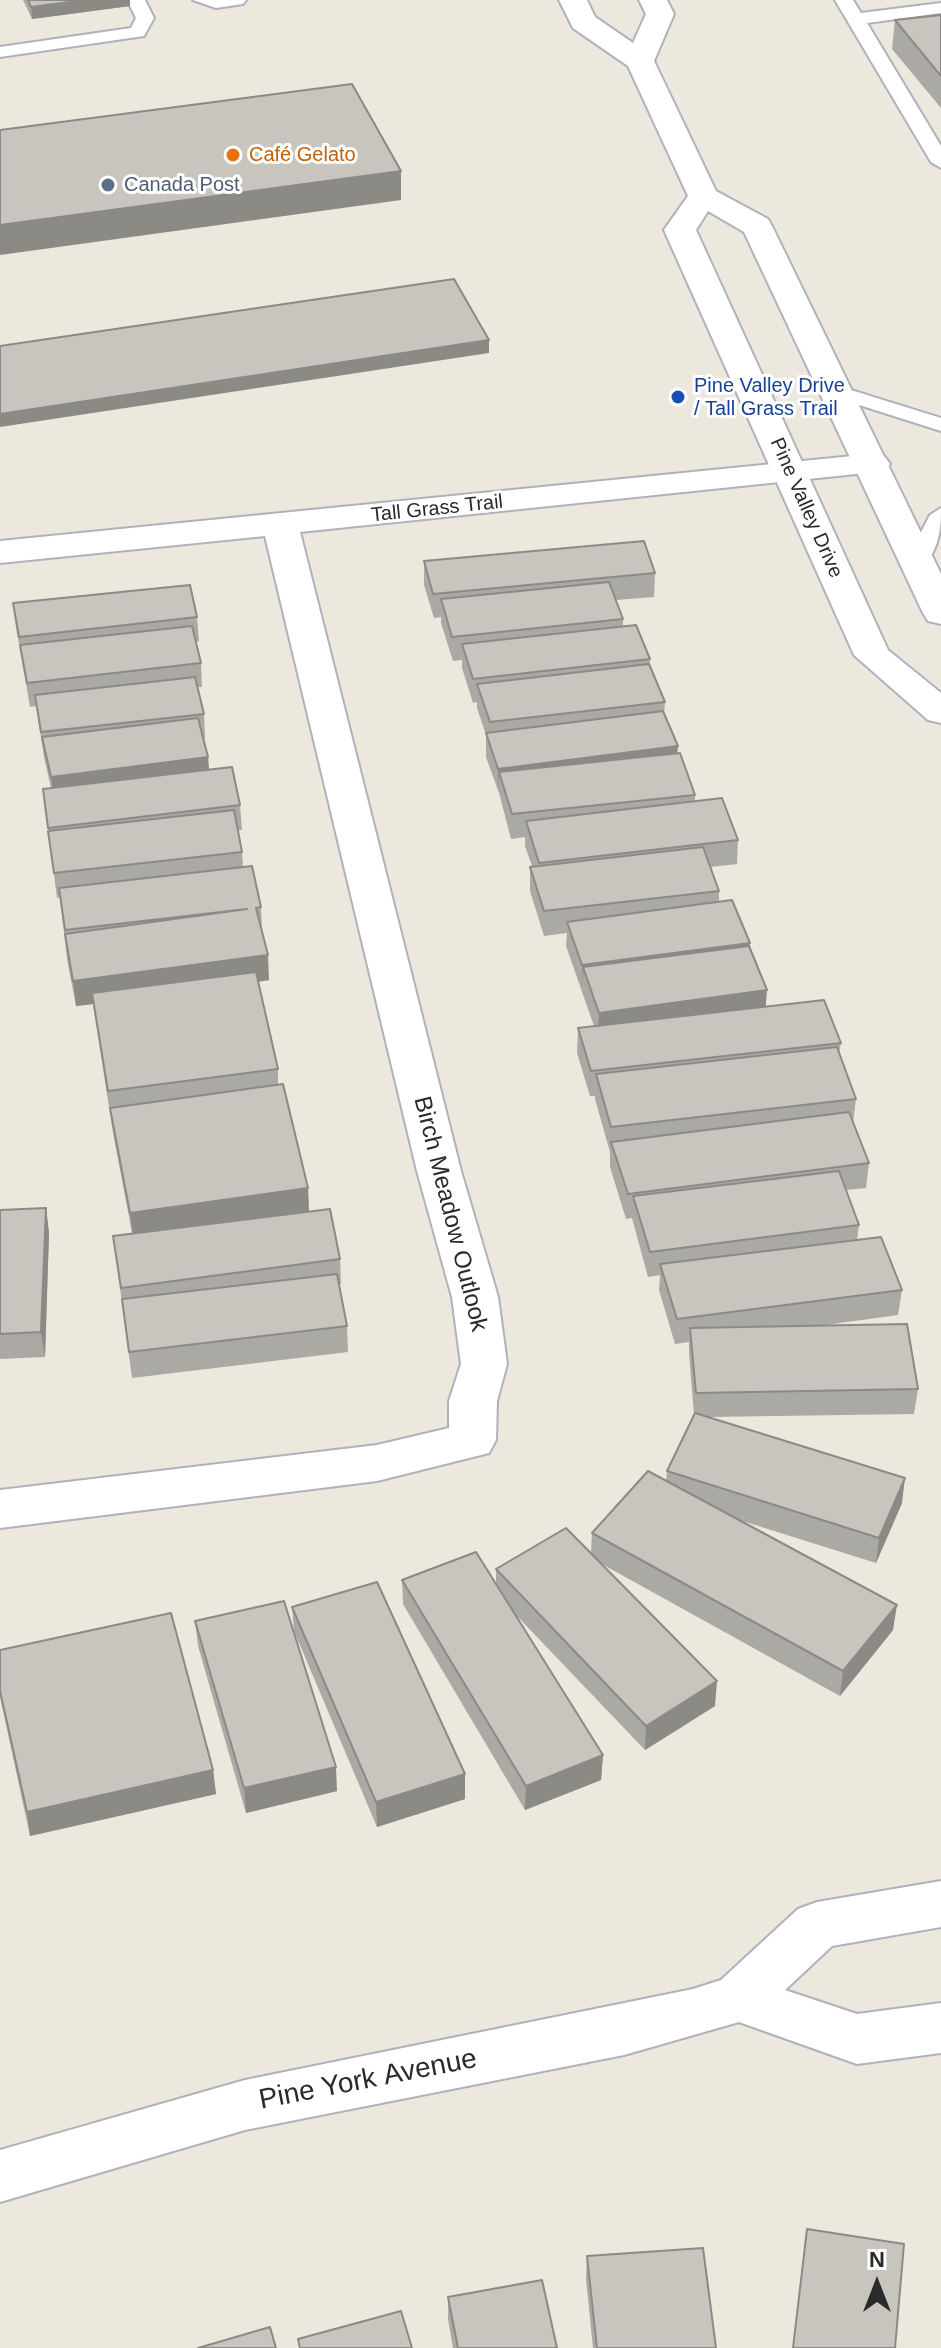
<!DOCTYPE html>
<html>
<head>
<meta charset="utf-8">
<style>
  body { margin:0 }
  #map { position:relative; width:941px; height:2348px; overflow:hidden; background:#ece8dd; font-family:Helvetica,sans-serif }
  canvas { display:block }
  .north { position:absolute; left:837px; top:2244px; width:80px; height:80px; -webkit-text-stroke:6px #fff; paint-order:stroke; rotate:0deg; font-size:22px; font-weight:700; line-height:32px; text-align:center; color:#2a2a2a }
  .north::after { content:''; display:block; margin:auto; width:28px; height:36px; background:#2a2a2a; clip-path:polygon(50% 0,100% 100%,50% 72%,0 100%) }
</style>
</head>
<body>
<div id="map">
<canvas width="941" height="2348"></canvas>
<div class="north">N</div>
</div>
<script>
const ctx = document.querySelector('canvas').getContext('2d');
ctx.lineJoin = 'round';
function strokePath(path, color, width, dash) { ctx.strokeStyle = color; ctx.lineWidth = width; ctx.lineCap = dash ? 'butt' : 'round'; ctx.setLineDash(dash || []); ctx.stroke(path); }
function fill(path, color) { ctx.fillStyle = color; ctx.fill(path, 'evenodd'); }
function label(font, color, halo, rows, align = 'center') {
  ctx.font = font + ' Helvetica,sans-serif'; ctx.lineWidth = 6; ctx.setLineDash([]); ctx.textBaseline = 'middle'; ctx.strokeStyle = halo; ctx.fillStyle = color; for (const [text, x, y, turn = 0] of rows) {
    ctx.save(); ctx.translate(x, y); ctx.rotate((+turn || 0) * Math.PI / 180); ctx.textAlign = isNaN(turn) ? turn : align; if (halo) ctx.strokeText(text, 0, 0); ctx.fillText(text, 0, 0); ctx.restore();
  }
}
const service = new Path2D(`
  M 127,0 L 145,0 L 154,18 L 144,36 L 0,57 L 0,47 L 131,28 L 136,18 Z
  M 193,0 L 246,0 L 243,4 L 216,8 Z
  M 835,0 L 853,0 L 861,13 L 941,3 L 941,13 L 867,23 L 941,146 L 941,168 L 931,162 Z
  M 838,386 L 941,418 L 941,431 L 831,396 L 827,392 L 831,388 Z
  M 941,508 C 941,531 939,545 926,564 L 910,564 L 907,559 L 930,515 Z`);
const minor = new Path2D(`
  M 873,454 L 885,457 L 890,464 L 885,471 L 300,532 L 461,1171 L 498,1297 L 507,1364 L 497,1401 L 496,1440 L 489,1453 L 377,1481 L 0,1528 L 0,1490 L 377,1445 L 449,1428 L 449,1401 L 461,1364 L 452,1297 L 417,1171 L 265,536 L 0,563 L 0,541 Z
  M 941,1881 L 941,1927 L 832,1946 L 785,1990 L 857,2014 L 941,2003 L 941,2053 L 857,2064 L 739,2022 L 624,2055 L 245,2130 L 0,2202 L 0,2150 L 245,2080 L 693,1989 L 721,1980 L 798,1909 L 817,1902 Z`);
const secondary = new Path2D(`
  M 559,0 L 587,0 L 595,17 L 633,43 L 646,14 L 639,0 L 667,0 L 674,14 L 654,61 L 716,191 L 768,219 L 772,226 L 941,574 L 941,624 L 928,621 L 923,613 L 744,232 L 708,211 L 696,230 L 888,650 L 941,693 L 941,723 L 928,720 L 854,655 L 664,230 L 688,196 L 628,66 L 573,28 Z`);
strokePath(service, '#b1b1bd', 4);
strokePath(minor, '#b1b1bd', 4);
strokePath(secondary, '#b1b1bd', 4);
fill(service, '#fff');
fill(minor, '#fff');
fill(secondary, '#fff');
fill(new Path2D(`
  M 23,0 L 130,0 L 130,6 L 32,19 Z
  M 941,15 L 941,108 L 892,49 L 895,20 Z
  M 424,561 L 655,573 L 654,597 L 616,600 L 623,619 L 623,626 L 650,659 L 650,664 L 665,702 L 664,714 L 677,753 L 695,795 L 695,802 L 738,840 L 737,864 L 710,867 L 719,891 L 719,902 L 750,948 L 766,1007 L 841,1043 L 839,1054 L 856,1099 L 853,1123 L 869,1163 L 866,1188 L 846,1190 L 859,1225 L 857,1240 L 902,1290 L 898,1315 L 818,1326 L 918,1389 L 914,1414 L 708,1417 L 902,1503 L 876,1563 L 736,1519 L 893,1630 L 840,1696 L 600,1563 L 715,1706 L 645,1750 L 515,1614 L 603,1755 L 601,1780 L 525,1810 L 403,1604 L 402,1580 L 496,1583 L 496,1569 L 591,1554 L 592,1533 L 666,1481 L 667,1471 L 694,1415 L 689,1353 L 689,1342 L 675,1344 L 659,1290 L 660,1275 L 648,1277 L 632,1218 L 626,1219 L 610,1167 L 610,1152 L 595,1099 L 595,1096 L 590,1096 L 577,1053 L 578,1028 L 594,1026 L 566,946 L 567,933 L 544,936 L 530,891 L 530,867 L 532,866 L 525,846 L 525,837 L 511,839 L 499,793 L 486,757 L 486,735 L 477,708 L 477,702 L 473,703 L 462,668 L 462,660 L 453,661 L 441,623 L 441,617 L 434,618 L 424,585 Z
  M 13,603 L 197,617 L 199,641 L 196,642 L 201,663 L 202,687 L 198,687 L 204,714 L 205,738 L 204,738 L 208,757 L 209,770 L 240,805 L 242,830 L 238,830 L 242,852 L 243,867 L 261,907 L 262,932 L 269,980 L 258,982 L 278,1069 L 278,1085 L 308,1188 L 309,1211 L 340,1259 L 341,1284 L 339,1284 L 347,1326 L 348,1352 L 132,1378 L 113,1236 L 132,1233 L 113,1133 L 93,1004 L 76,1006 L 67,959 L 60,897 L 57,898 L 46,814 L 43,789 L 51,788 L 44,757 L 36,706 L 30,707 L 16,627 Z
  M 46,1208 L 49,1233 L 45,1357 L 0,1359 L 0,1210 Z
  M 292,1607 L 465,1774 L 465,1799 L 377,1827 L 294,1631 Z
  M 195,1621 L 337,1791 L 246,1813 L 198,1646 Z
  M 0,1650 L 213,1770 L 216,1794 L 30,1836 L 0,1697 Z
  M 587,2256 L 716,2348 L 593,2348 L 586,2279 Z
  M 448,2297 L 557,2348 L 453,2348 L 448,2319 Z`), '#aba9a3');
fill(new Path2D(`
  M 85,0 L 130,0 L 130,6 L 32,19 L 31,7 Z
  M 401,171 L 401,200 L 0,255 L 0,225 Z
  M 489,340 L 489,353 L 0,427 L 0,414 Z
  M 678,746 L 676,770 L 499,772 L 498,793 L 498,769 Z
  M 208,757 L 210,781 L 54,802 L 51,777 Z
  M 750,943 L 748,968 L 583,967 L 582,990 L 582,965 Z
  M 268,955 L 269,980 L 94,1004 L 92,993 L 93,1004 L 76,1006 L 73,981 Z
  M 767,990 L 765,1015 L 598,1038 L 599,1013 Z
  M 308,1188 L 309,1213 L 133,1238 L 130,1213 Z
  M 46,1208 L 49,1233 L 45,1357 L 41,1332 Z
  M 905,1478 L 902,1503 L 876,1563 L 879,1538 Z
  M 897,1605 L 893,1630 L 840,1696 L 843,1671 Z
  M 717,1681 L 715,1706 L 645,1750 L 646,1726 Z
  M 603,1755 L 601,1780 L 525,1810 L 526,1786 Z
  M 336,1767 L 337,1791 L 246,1813 L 244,1788 Z
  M 213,1770 L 216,1794 L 30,1836 L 27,1812 Z
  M 465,1774 L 465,1799 L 377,1827 L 376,1802 Z`), '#8b8a84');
const building = new Path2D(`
  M 28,0 L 85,0 L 31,7 Z
  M 941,15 L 941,76 L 895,20 Z
  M 352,84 L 401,171 L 0,225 L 0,130 Z
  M 454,279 L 489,340 L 0,414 L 0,346 Z
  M 644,541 L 655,573 L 433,594 L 424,561 Z
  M 609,582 L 623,619 L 452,637 L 441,599 Z
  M 190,585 L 197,617 L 19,637 L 13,603 Z
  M 636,625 L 650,659 L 473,679 L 462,644 Z
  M 192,626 L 201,663 L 27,683 L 20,645 Z
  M 649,664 L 665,702 L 490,722 L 477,684 Z
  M 195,677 L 204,714 L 41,732 L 35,695 Z
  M 663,711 L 678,746 L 498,769 L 486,733 Z
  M 198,718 L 208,757 L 51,777 L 42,737 Z
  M 680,753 L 695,795 L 512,814 L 499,772 Z
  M 232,767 L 240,805 L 48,828 L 43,789 Z
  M 722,798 L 738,840 L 539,863 L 526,821 Z
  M 234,810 L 242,852 L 54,873 L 48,831 Z
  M 703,847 L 719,891 L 544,911 L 530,867 Z
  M 252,866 L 261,907 L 256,908 L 268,955 L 73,981 L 65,934 L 247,909 L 65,930 L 59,888 Z
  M 732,900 L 750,943 L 582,965 L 567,922 Z
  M 749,946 L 767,990 L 599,1013 L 583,967 Z
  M 256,972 L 278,1069 L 108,1091 L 92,993 Z
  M 824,1000 L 841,1043 L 591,1071 L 578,1028 Z
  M 837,1047 L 856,1099 L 611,1127 L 596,1074 Z
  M 283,1084 L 308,1188 L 130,1213 L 110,1108 Z
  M 849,1112 L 869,1163 L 628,1194 L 611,1142 Z
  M 839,1171 L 859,1225 L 650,1252 L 633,1196 Z
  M 46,1208 L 41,1332 L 0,1334 L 0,1210 Z
  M 330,1209 L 340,1259 L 121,1288 L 113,1236 Z
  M 881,1237 L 902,1290 L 677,1319 L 660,1264 Z
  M 337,1274 L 347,1326 L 129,1352 L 122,1299 Z
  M 907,1324 L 918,1389 L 696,1393 L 690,1328 Z
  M 695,1413 L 905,1478 L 879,1538 L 667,1471 Z
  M 648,1471 L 897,1605 L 843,1671 L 592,1533 Z
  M 566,1528 L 717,1681 L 646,1726 L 496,1569 Z
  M 476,1552 L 603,1755 L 526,1786 L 402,1580 Z
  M 377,1582 L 465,1774 L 376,1802 L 292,1607 Z
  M 284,1601 L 336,1767 L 244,1788 L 195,1621 Z
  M 171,1613 L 213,1770 L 27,1812 L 0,1691 L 0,1650 Z
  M 807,2229 L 904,2244 L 895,2348 L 793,2348 Z
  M 703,2248 L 716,2348 L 597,2348 L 587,2256 Z
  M 542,2280 L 557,2348 L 458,2348 L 448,2297 Z
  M 401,2311 L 412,2348 L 300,2348 L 298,2339 Z
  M 270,2327 L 276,2348 L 198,2348 Z`);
fill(building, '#c7c5bd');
strokePath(building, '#8b8a84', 2);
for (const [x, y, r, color] of [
  [233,155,8,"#e8710a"],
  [108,185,8,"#5c6f8a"],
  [678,397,8,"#1a4fb4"]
]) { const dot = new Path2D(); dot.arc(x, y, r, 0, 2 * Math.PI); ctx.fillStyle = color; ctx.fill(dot); strokePath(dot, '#fff', 3); }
label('20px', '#c56008', '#fff', [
  ["Café Gelato",249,155]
], 'left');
label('20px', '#4e5e75', '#fff', [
  ["Canada Post",124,185]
], 'left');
label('20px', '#164399', '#fff', [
  ["Pine Valley Drive",694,386],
  ["/ Tall Grass Trail",694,409]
], 'left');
label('20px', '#2a2a2a', '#fff', [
  ["Pine Valley Drive",806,508,66],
  ["Tall Grass Trail",437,509,-6]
]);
label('24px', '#2a2a2a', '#fff', [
  ["Birch Meadow Outlook",450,1214,76]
]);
label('28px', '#2a2a2a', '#fff', [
  ["Pine York Avenue",368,2080,-11]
]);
</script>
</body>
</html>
